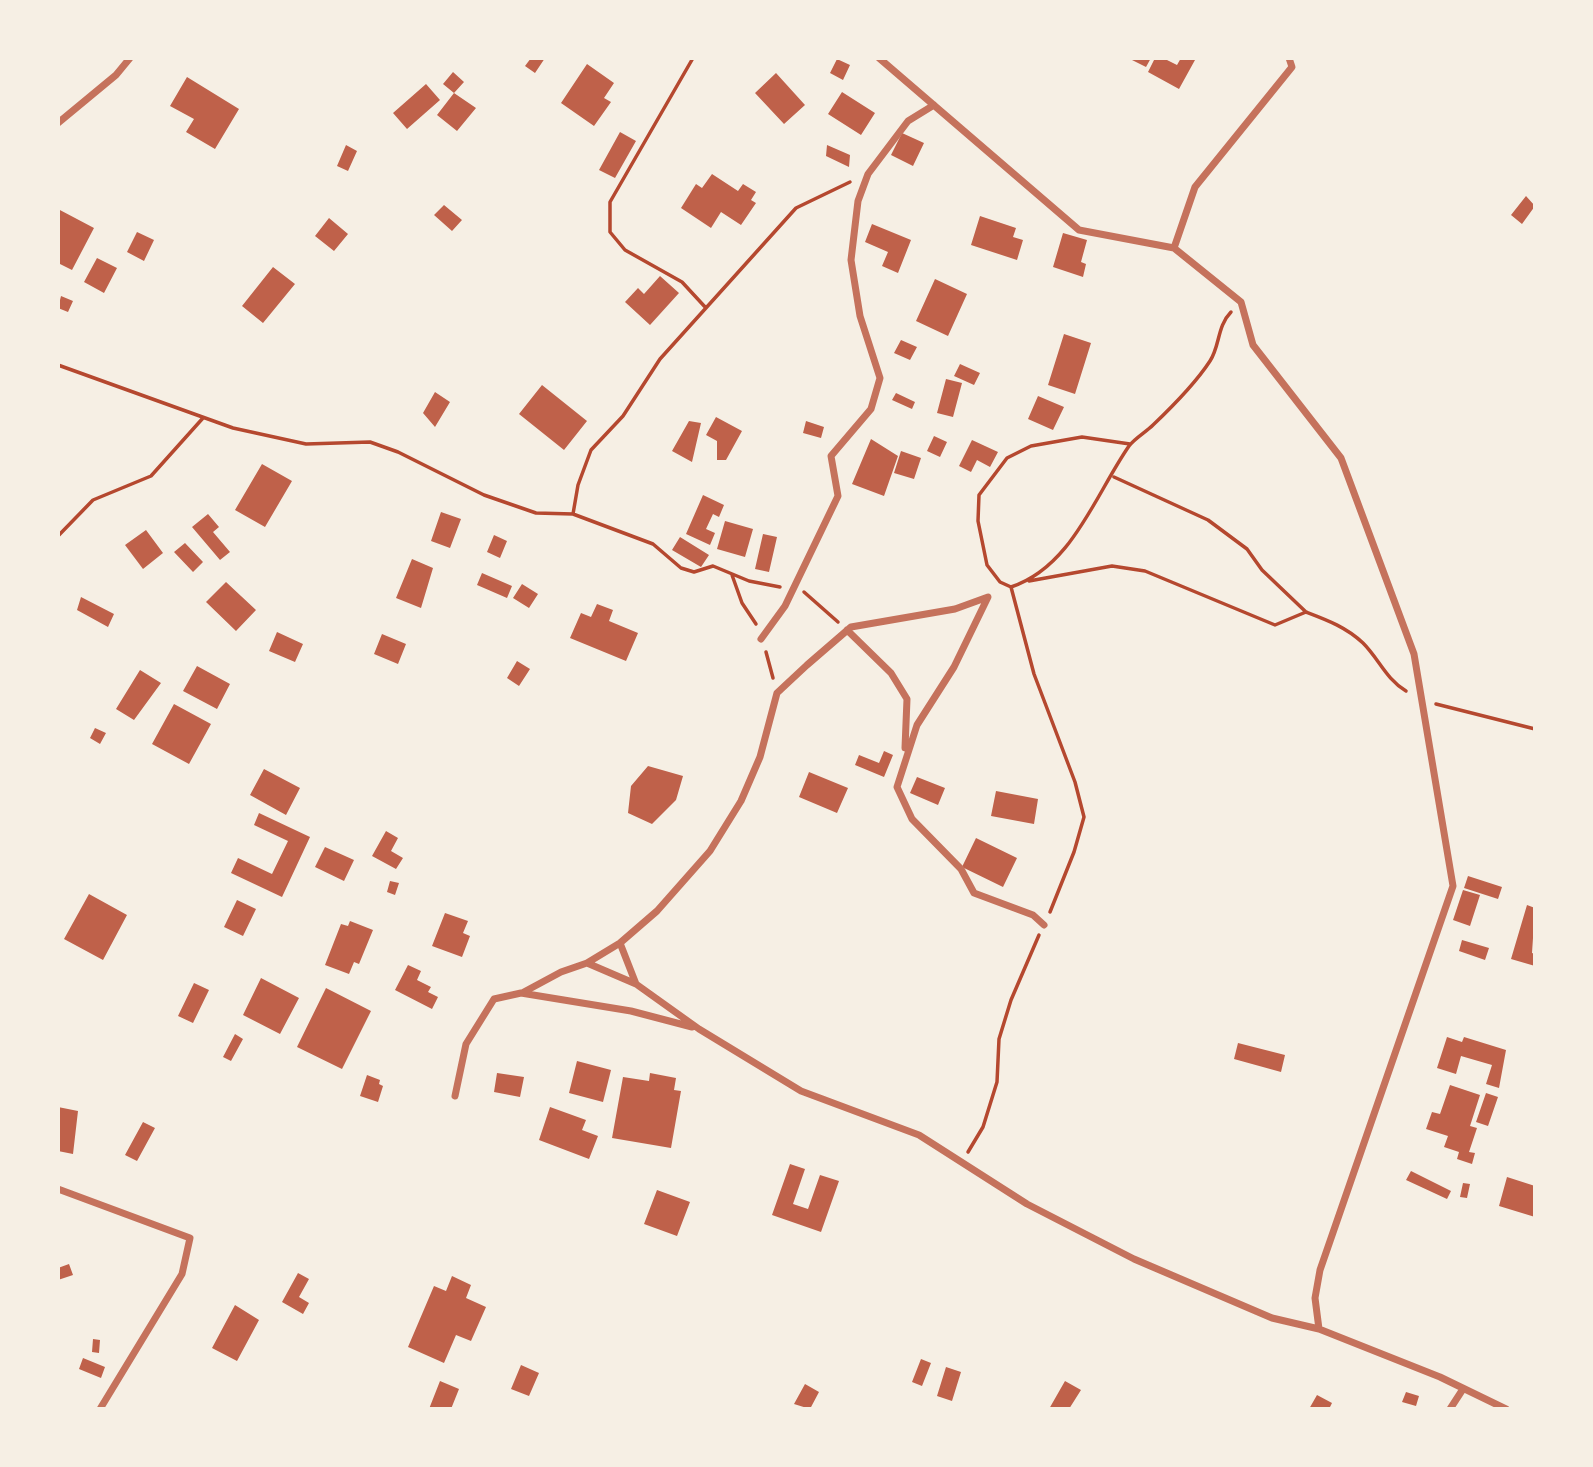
<!DOCTYPE html>
<html>
<head>
<meta charset="utf-8">
<style>
  body { margin:0 }
  #map { position:relative; width:1593px; height:1467px; overflow:hidden; background:#f6efe4; font-family:Raleway,sans-serif }
  canvas { display:block }
  .frame { position:absolute; inset:0; border:60px solid #f6efe4; pointer-events:none }
</style>
</head>
<body>
<div id="map">
<canvas width="1593" height="1467"></canvas>
<div class="frame"></div>
</div>
<script>
const ctx = document.querySelector('canvas').getContext('2d');
ctx.lineJoin = 'round';
function fill(path, color) { ctx.fillStyle = color; ctx.fill(path, 'evenodd'); }
function strokePath(path, color, width, dash) { ctx.strokeStyle = color; ctx.lineWidth = width; ctx.lineCap = dash ? 'butt' : 'round'; ctx.setLineDash(dash || []); ctx.stroke(path); }
fill(new Path2D(`
  M 531,58 L 545,58 L 535,73 L 525,66 Z
  M 1128,58 L 1151,58 L 1146,67 Z
  M 1155,58 L 1163,58 L 1177,65 L 1181,58 L 1195,60 L 1179,89 L 1148,72 Z
  M 837,59 L 850,65 L 843,80 L 830,73 Z
  M 587,64 L 614,83 L 604,98 L 611,102 L 594,126 L 561,103 Z
  M 453,72 L 464,82 L 454,93 L 443,84 Z
  M 776,73 L 805,105 L 784,124 L 755,93 Z
  M 187,77 L 239,109 L 215,149 L 186,132 L 194,119 L 170,106 Z
  M 426,84 L 440,100 L 407,129 L 393,113 Z
  M 842,92 L 875,113 L 861,135 L 828,114 Z
  M 454,93 L 476,108 L 457,131 L 437,115 Z
  M 620,132 L 636,141 L 615,178 L 599,170 Z
  M 902,133 L 924,143 L 913,166 L 891,155 Z
  M 346,145 L 357,151 L 348,171 L 337,166 Z
  M 827,145 L 850,155 L 849,167 L 826,156 Z
  M 712,174 L 738,191 L 743,184 L 756,192 L 751,200 L 756,203 L 741,225 L 721,212 L 711,228 L 681,208 L 696,184 L 702,188 Z
  M 1526,196 L 1535,206 L 1522,224 L 1511,215 Z
  M 444,205 L 462,220 L 452,231 L 434,215 Z
  M 58,209 L 94,228 L 72,270 L 58,263 Z
  M 980,216 L 1016,228 L 1013,237 L 1023,240 L 1017,260 L 971,245 Z
  M 329,218 L 348,234 L 334,251 L 315,236 Z
  M 872,224 L 911,240 L 898,273 L 882,266 L 888,252 L 865,242 Z
  M 137,232 L 154,240 L 144,261 L 127,252 Z
  M 1063,233 L 1087,240 L 1081,262 L 1086,264 L 1083,277 L 1053,267 Z
  M 97,258 L 117,268 L 104,293 L 84,282 Z
  M 273,267 L 295,284 L 263,323 L 242,306 Z
  M 660,276 L 679,293 L 650,325 L 625,302 L 638,288 L 644,294 Z
  M 935,279 L 967,294 L 948,336 L 916,321 Z
  M 61,296 L 73,301 L 68,312 L 58,308 Z
  M 1064,334 L 1091,343 L 1075,394 L 1048,385 Z
  M 901,340 L 917,347 L 910,360 L 894,353 Z
  M 960,364 L 980,373 L 974,385 L 954,376 Z
  M 946,379 L 962,383 L 953,417 L 937,413 Z
  M 542,385 L 587,421 L 564,450 L 519,414 Z
  M 435,392 L 450,402 L 435,427 L 423,413 Z
  M 896,393 L 915,402 L 912,409 L 892,400 Z
  M 1038,396 L 1064,407 L 1053,430 L 1028,419 Z
  M 716,417 L 742,431 L 726,460 L 717,460 L 717,441 L 706,435 Z
  M 689,421 L 701,423 L 692,462 L 672,451 Z
  M 806,421 L 824,427 L 821,438 L 803,433 Z
  M 934,436 L 947,442 L 940,457 L 927,451 Z
  M 871,439 L 898,456 L 884,496 L 852,484 Z
  M 972,440 L 998,452 L 990,467 L 977,460 L 971,472 L 959,466 Z
  M 901,451 L 921,458 L 914,479 L 894,473 Z
  M 262,464 L 292,481 L 265,527 L 235,510 Z
  M 703,495 L 724,505 L 719,517 L 713,514 L 706,529 L 715,533 L 710,545 L 686,534 Z
  M 441,512 L 461,519 L 450,548 L 431,541 Z
  M 208,514 L 219,527 L 213,532 L 230,552 L 220,560 L 192,527 Z
  M 725,521 L 753,529 L 745,557 L 717,549 Z
  M 146,530 L 163,553 L 143,569 L 125,545 Z
  M 763,534 L 777,537 L 769,572 L 755,569 Z
  M 494,535 L 507,541 L 500,558 L 487,552 Z
  M 680,537 L 709,555 L 701,567 L 672,550 Z
  M 185,543 L 203,562 L 193,572 L 174,552 Z
  M 412,559 L 433,568 L 421,608 L 396,598 Z
  M 482,573 L 512,586 L 507,598 L 477,585 Z
  M 226,582 L 256,610 L 236,631 L 206,602 Z
  M 522,584 L 538,594 L 529,608 L 513,598 Z
  M 81,597 L 114,614 L 108,627 L 77,610 Z
  M 597,604 L 613,610 L 609,621 L 638,633 L 626,661 L 570,638 L 581,613 L 591,617 Z
  M 277,632 L 303,644 L 295,662 L 269,651 Z
  M 382,634 L 406,644 L 398,664 L 374,654 Z
  M 517,661 L 530,669 L 519,686 L 507,678 Z
  M 197,666 L 230,684 L 217,709 L 183,691 Z
  M 140,670 L 161,683 L 134,720 L 116,709 Z
  M 174,704 L 211,724 L 189,764 L 152,744 Z
  M 95,728 L 106,733 L 100,744 L 90,738 Z
  M 884,751 L 893,755 L 884,777 L 855,765 L 859,755 L 879,763 Z
  M 648,766 L 683,776 L 676,800 L 652,824 L 628,813 L 631,786 Z
  M 264,769 L 300,788 L 286,815 L 250,795 Z
  M 809,772 L 848,788 L 837,813 L 799,797 Z
  M 917,777 L 945,788 L 938,805 L 910,793 Z
  M 996,791 L 1038,799 L 1034,824 L 991,816 Z
  M 259,813 L 310,837 L 282,897 L 231,873 L 238,858 L 272,874 L 288,841 L 254,825 Z
  M 386,831 L 398,838 L 391,851 L 403,858 L 396,869 L 372,856 Z
  M 976,838 L 1017,858 L 1003,887 L 962,867 Z
  M 325,847 L 354,860 L 344,881 L 315,867 Z
  M 1468,876 L 1502,887 L 1498,899 L 1464,888 Z
  M 390,881 L 399,883 L 395,895 L 387,892 Z
  M 1463,890 L 1480,895 L 1470,926 L 1453,920 Z
  M 89,894 L 127,915 L 103,960 L 64,939 Z
  M 237,900 L 256,909 L 243,936 L 224,927 Z
  M 1527,905 L 1535,908 L 1532,953 L 1535,954 L 1535,966 L 1511,959 Z
  M 445,913 L 468,921 L 463,933 L 470,936 L 462,957 L 432,946 Z
  M 350,921 L 373,930 L 359,964 L 354,962 L 349,974 L 325,965 L 341,924 L 348,926 Z
  M 1462,940 L 1489,948 L 1485,960 L 1459,951 Z
  M 408,965 L 421,971 L 417,980 L 431,987 L 428,992 L 438,997 L 432,1009 L 395,990 Z
  M 261,978 L 299,998 L 280,1034 L 243,1015 Z
  M 194,983 L 209,990 L 193,1023 L 178,1016 Z
  M 326,988 L 371,1011 L 342,1069 L 297,1047 Z
  M 235,1034 L 243,1039 L 231,1061 L 223,1057 Z
  M 1447,1037 L 1462,1042 L 1464,1037 L 1506,1050 L 1499,1088 L 1486,1084 L 1492,1065 L 1461,1056 L 1456,1074 L 1437,1068 Z
  M 1238,1043 L 1285,1055 L 1281,1072 L 1234,1059 Z
  M 577,1061 L 611,1070 L 603,1102 L 569,1093 Z
  M 497,1073 L 524,1077 L 520,1097 L 494,1092 Z
  M 650,1073 L 676,1078 L 674,1090 L 681,1091 L 671,1148 L 612,1138 L 623,1077 L 649,1081 Z
  M 367,1075 L 380,1080 L 379,1084 L 383,1086 L 378,1102 L 360,1096 Z
  M 1450,1085 L 1480,1095 L 1470,1126 L 1477,1128 L 1469,1152 L 1475,1153 L 1472,1164 L 1457,1159 L 1459,1152 L 1444,1147 L 1448,1136 L 1426,1129 L 1432,1112 L 1440,1114 Z
  M 1486,1093 L 1498,1097 L 1488,1126 L 1476,1122 Z
  M 58,1107 L 78,1111 L 73,1154 L 58,1151 Z
  M 550,1107 L 586,1120 L 582,1130 L 598,1136 L 589,1159 L 539,1140 Z
  M 143,1122 L 155,1128 L 137,1161 L 125,1155 Z
  M 790,1164 L 805,1169 L 793,1204 L 808,1209 L 820,1175 L 839,1181 L 821,1232 L 772,1215 Z
  M 1411,1171 L 1451,1191 L 1447,1199 L 1406,1180 Z
  M 1507,1177 L 1535,1186 L 1535,1217 L 1499,1206 Z
  M 1463,1183 L 1470,1184 L 1467,1198 L 1460,1197 Z
  M 657,1190 L 690,1202 L 677,1236 L 644,1224 Z
  M 69,1264 L 73,1275 L 58,1280 L 58,1268 Z
  M 298,1273 L 309,1279 L 299,1297 L 309,1303 L 303,1314 L 282,1302 Z
  M 452,1276 L 471,1285 L 466,1298 L 486,1307 L 471,1341 L 456,1335 L 444,1363 L 408,1347 L 434,1286 L 446,1291 Z
  M 235,1305 L 259,1320 L 237,1361 L 212,1348 Z
  M 93,1339 L 100,1340 L 99,1353 L 92,1352 Z
  M 83,1358 L 105,1367 L 101,1378 L 79,1369 Z
  M 921,1359 L 931,1363 L 922,1386 L 912,1382 Z
  M 521,1365 L 539,1373 L 529,1396 L 511,1389 Z
  M 946,1367 L 961,1372 L 952,1401 L 937,1396 Z
  M 440,1381 L 459,1389 L 451,1409 L 429,1409 Z
  M 1065,1381 L 1081,1390 L 1069,1409 L 1049,1409 Z
  M 805,1384 L 819,1392 L 810,1409 L 794,1404 Z
  M 1406,1392 L 1419,1396 L 1416,1406 L 1402,1402 Z
  M 1317,1395 L 1332,1403 L 1329,1409 L 1309,1409 Z`), '#bf614a');
strokePath(new Path2D(`
  M 693,58 L 610,202 L 610,232 L 625,250 L 682,282 L 706,308
  M 58,365 L 233,428 L 306,444 L 370,442 L 398,452 L 484,495 L 536,513 L 573,514 L 653,544 L 681,568 L 694,572 L 713,566 L 749,581 L 780,587
  M 1114,477 L 1208,520 L 1247,549 L 1262,570 L 1306,612
  M 573,514 L 578,485 L 591,450 L 623,416 L 660,359 L 796,208 L 850,182
  M 58,536 L 93,500 L 151,476 L 203,418
  M 732,575 L 742,603 L 756,624
  M 1029,581 L 1112,566 L 1145,571 L 1275,625 L 1306,612 C 1327,620 1346,627 1363,643 C 1379,659 1386,679 1406,691
  M 1011,587 L 1000,582 L 987,565 L 978,521 L 979,495 L 1007,458 L 1031,446 L 1082,437 L 1130,444
  M 804,592 L 838,622
  M 766,652 L 773,678
  M 1436,704 L 1535,729
  M 1050,912 L 1074,852 L 1084,817 L 1075,782 L 1034,674 L 1011,587 C 1072,567 1095,495 1129,446 C 1135,438 1146,432 1153,425 C 1173,406 1195,384 1210,361 C 1220,346 1217,326 1231,312
  M 968,1152 L 983,1127 L 997,1082 L 999,1039 L 1011,1000 L 1039,935`), '#b5482f', 3.5);
strokePath(new Path2D(`
  M 879,58 L 1079,230 L 1174,248 L 1195,187 L 1292,67 L 1289,58
  M 58,123 L 116,75 L 130,58
  M 847,630 L 891,673 L 907,699 L 905,748
  M 761,639 L 785,606 L 838,496 L 831,456 L 871,409 L 880,378 L 860,316 L 851,260 L 858,201 L 868,174 L 908,121 L 934,105
  M 620,943 L 636,984 L 699,1029 L 801,1091 L 919,1135 L 1027,1204 L 1134,1259 L 1272,1318 L 1319,1329 L 1315,1298 L 1320,1270 L 1453,886 L 1414,654 L 1341,458 L 1253,345 L 1241,302 L 1174,248
  M 587,963 L 620,943 L 657,911 L 710,851 L 741,801 L 760,757 L 777,693 L 807,665 L 851,627 L 955,609 L 988,597 L 954,667 L 917,725 L 897,787 L 912,819 L 961,869 L 974,893 L 1033,915 L 1044,925
  M 522,993 L 561,972 L 587,963 L 636,984
  M 455,1096 L 466,1044 L 494,999 L 521,993 L 631,1011 L 692,1027
  M 58,1189 L 190,1238 L 182,1274 L 100,1409
  M 1319,1329 L 1440,1377 L 1506,1409
  M 1450,1409 L 1463,1389`), '#c5725c', 7);
</script>
</body>
</html>
